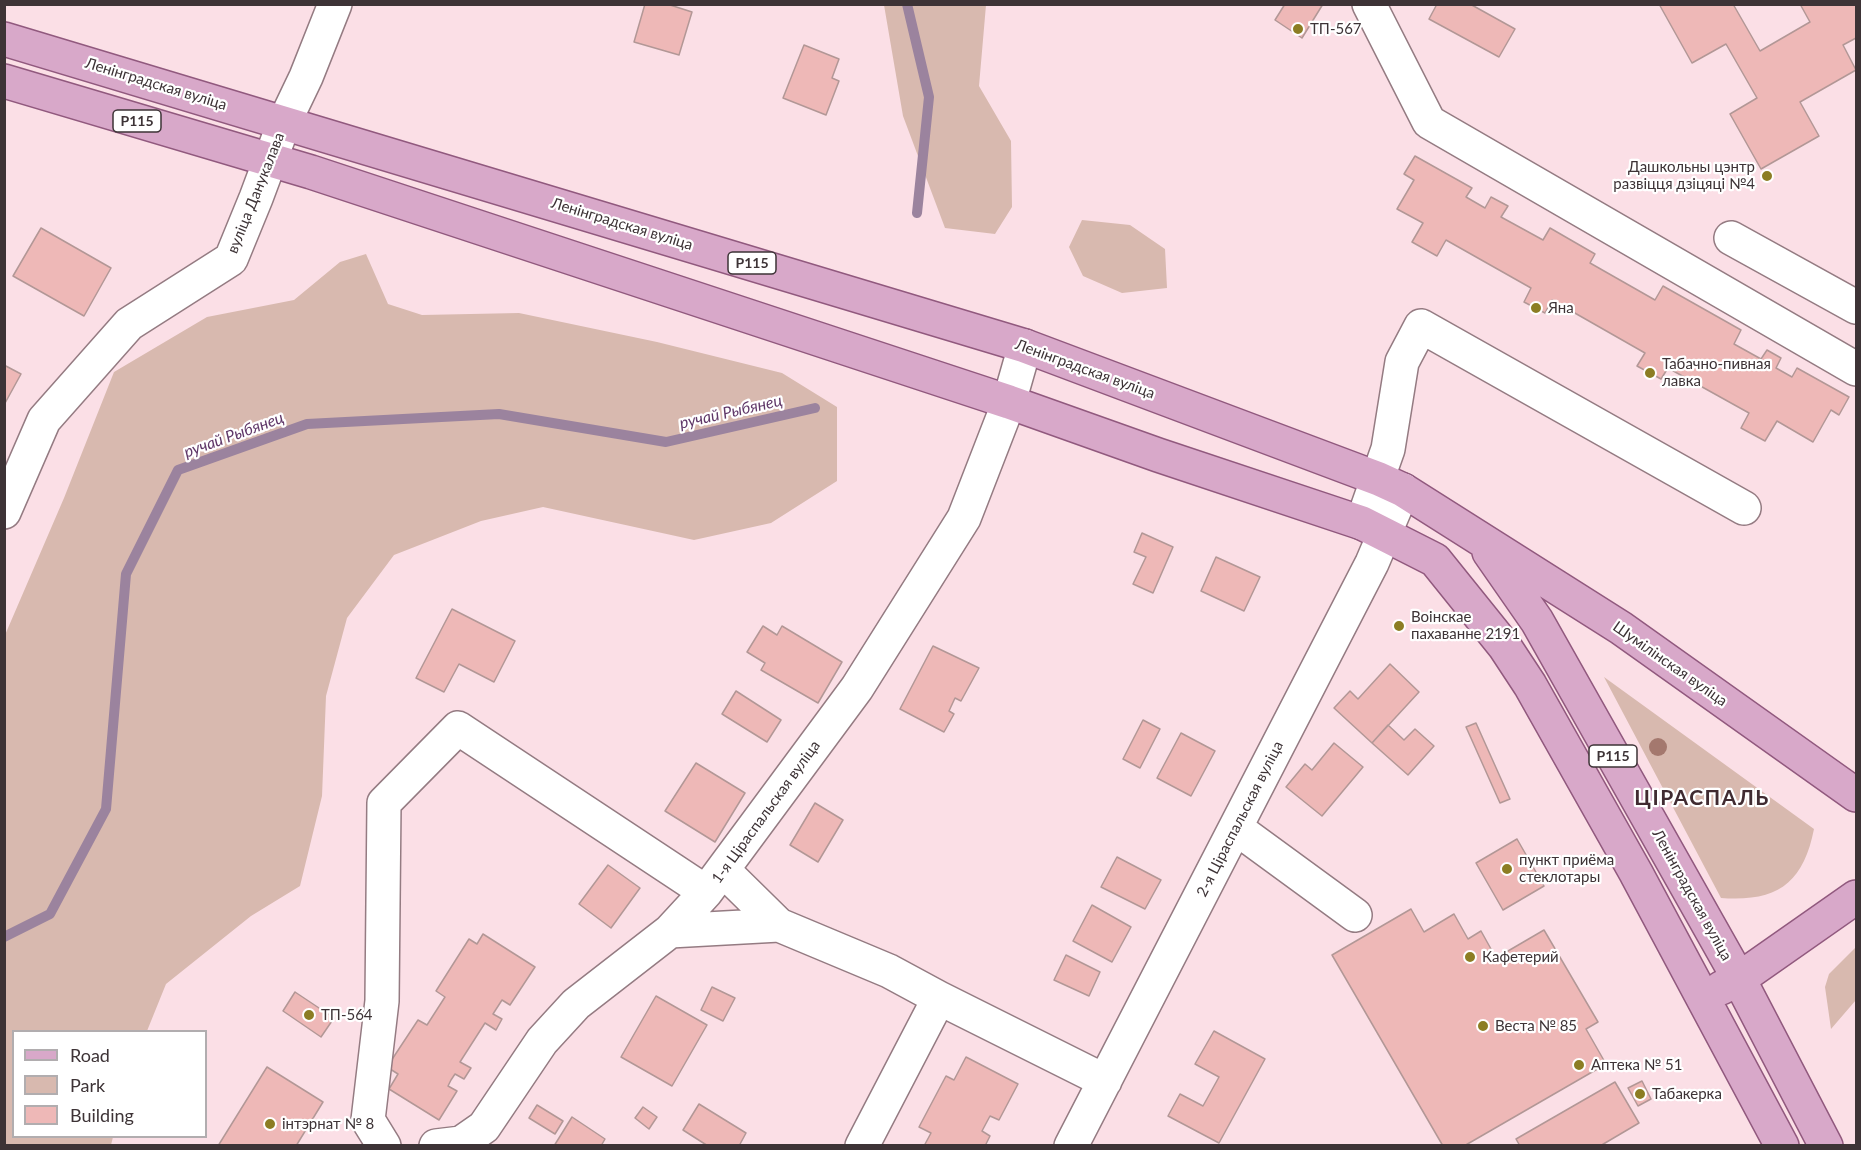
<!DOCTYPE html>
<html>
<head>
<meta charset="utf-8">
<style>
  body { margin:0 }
  #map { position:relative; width:1861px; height:1150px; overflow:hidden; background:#fbdfe6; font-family:Lato,sans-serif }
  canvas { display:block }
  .frame { position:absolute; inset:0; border:6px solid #3d3336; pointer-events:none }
  .legend { position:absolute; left:12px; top:1030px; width:195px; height:108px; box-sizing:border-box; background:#fff; border:2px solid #b1adaf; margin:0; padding:8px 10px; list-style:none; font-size:18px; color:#3d3336 }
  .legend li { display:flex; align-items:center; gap:12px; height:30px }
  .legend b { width:30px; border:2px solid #b1adaf }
</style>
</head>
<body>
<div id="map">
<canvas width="1861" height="1150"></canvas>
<div class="frame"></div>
<ul class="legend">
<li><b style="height:8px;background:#d8a8c9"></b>Road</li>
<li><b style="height:16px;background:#d8b9af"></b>Park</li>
<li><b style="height:16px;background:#eeb8b7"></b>Building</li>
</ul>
</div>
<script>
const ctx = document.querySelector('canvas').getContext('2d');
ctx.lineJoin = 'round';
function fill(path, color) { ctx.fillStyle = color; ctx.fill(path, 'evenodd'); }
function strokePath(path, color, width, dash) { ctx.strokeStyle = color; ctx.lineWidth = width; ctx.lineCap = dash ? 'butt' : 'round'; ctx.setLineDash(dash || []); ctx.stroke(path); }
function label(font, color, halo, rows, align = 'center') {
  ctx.font = font + ' Lato,sans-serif'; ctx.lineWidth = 4.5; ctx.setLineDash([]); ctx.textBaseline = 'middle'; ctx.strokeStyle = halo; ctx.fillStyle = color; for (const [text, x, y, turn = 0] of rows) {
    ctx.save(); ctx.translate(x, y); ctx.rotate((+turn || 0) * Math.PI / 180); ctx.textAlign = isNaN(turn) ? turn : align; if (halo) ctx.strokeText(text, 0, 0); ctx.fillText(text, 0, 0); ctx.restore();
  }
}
fill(new Path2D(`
  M 884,5 L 986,5 L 979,86 L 1011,141 L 1012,207 L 995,234 L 945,228 L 903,116 Z
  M 1082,220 L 1130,225 L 1165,249 L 1167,288 L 1122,293 L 1083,276 L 1069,247 Z
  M 366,254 L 388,304 L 422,315 L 519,313 L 657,342 L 782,373 L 837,407 L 837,481 L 771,523 L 694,540 L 543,507 L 481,521 L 394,555 L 347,618 L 326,696 L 322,796 L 300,886 L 251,916 L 166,984 L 147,1031 L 14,1032 L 14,1136 L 113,1137 L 111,1145 L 5,1145 L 5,635 L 64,498 L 114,372 L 207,317 L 294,300 L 340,262 Z
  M 1604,677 L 1814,829 C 1803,884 1777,902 1721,898 Z
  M 1856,947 L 1856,1000 L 1831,1029 L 1825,987 L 1829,974 Z`), '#d8b9af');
strokePath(new Path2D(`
  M 907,4 L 929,97 L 917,213
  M 4,937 L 50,914 L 106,809 L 126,574 L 178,470 L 307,424 L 499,414 L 666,442 L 815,408`), '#9b839e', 10);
const building = new Path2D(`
  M 645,4 L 667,4 L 692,12 L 679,55 L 634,42 Z
  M 1285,4 L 1323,4 L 1302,38 L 1275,20 Z
  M 1437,4 L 1470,4 L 1515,29 L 1499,57 L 1429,19 Z
  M 1659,4 L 1733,4 L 1760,51 L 1810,22 L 1800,4 L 1856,4 L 1856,38 L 1843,45 L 1856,70 L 1800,102 L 1819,136 L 1761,169 L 1730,114 L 1757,98 L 1726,44 L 1692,63 Z
  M 804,45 L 839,59 L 832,78 L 839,81 L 826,115 L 783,98 Z
  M 1415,156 L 1472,188 L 1466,197 L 1485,208 L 1491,197 L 1508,206 L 1501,217 L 1543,240 L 1550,228 L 1595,254 L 1590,263 L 1655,300 L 1663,286 L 1741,330 L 1734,344 L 1761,359 L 1767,350 L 1781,358 L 1776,368 L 1792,377 L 1797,368 L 1849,397 L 1839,415 L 1831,410 L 1813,442 L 1777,421 L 1765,441 L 1741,428 L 1749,413 L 1668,368 L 1661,379 L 1650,373 L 1637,366 L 1645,353 L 1552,300 L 1545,313 L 1524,302 L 1531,288 L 1446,240 L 1437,256 L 1412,242 L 1423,223 L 1397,209 L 1414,180 L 1404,174 Z
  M 41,228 L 111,268 L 84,316 L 13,276 Z
  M 4,365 L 21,374 L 4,405 Z
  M 1142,533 L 1173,547 L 1153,593 L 1133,584 L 1146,557 L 1134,552 Z
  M 1216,557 L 1260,577 L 1244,611 L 1201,591 Z
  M 452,609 L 515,641 L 494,682 L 459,664 L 444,692 L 416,678 Z
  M 763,626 L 777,635 L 782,626 L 842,662 L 818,703 L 761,670 L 765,663 L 747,652 Z
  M 933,646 L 979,668 L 961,701 L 955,698 L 949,711 L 954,714 L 944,732 L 900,709 Z
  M 1390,664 L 1419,692 L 1372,743 L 1334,708 L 1350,691 L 1358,699 Z
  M 736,691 L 781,720 L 767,742 L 722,714 Z
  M 1143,720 L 1160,729 L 1140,768 L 1123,759 Z
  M 1476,723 L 1510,799 L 1500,803 L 1466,727 Z
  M 1388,725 L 1404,740 L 1415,729 L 1434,746 L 1408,775 L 1372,743 Z
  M 1181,733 L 1215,751 L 1191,796 L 1157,778 Z
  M 1334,743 L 1363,767 L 1322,816 L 1286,787 L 1305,764 L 1312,770 Z
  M 696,763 L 745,793 L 715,842 L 665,811 Z
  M 815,803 L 843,820 L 818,862 L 790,845 Z
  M 1517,839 L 1544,886 L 1503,910 L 1476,863 Z
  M 1117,857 L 1161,880 L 1145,909 L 1101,887 Z
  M 608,865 L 640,888 L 611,928 L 579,904 Z
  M 1092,905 L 1131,927 L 1112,962 L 1073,941 Z
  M 1411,909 L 1424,932 L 1454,914 L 1468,939 L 1481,931 L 1496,958 L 1544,930 L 1598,1022 L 1586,1029 L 1606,1064 L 1464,1146 L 1443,1146 L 1332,955 Z
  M 483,934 L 535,967 L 510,1005 L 502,1000 L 493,1014 L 502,1019 L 496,1030 L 485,1023 L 460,1062 L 471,1068 L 464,1079 L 455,1074 L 451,1080 L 448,1086 L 457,1091 L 439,1120 L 389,1089 L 398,1074 L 387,1067 L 418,1020 L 427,1025 L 445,997 L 436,991 L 469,939 L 477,944 Z
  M 1066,955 L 1100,972 L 1089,996 L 1054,980 Z
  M 712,987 L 735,998 L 723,1021 L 701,1010 Z
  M 295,992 L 334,1018 L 321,1037 L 283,1011 Z
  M 656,996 L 707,1025 L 672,1086 L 621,1057 Z
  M 1214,1031 L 1265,1059 L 1219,1143 L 1168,1116 L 1180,1094 L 1203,1106 L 1219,1077 L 1195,1064 Z
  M 966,1057 L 1018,1084 L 999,1120 L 990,1116 L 982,1131 L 990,1136 L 985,1146 L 924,1146 L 931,1133 L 919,1127 L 946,1076 L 954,1080 Z
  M 267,1067 L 323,1102 L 296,1146 L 218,1146 Z
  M 1642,1081 L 1651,1099 L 1638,1106 L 1628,1088 Z
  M 1615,1082 L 1639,1123 L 1600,1146 L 1520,1146 L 1516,1139 Z
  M 699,1104 L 746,1133 L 739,1146 L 708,1146 L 683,1130 Z
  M 537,1105 L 563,1121 L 555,1134 L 529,1118 Z
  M 643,1107 L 657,1117 L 649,1129 L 635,1118 Z
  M 572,1117 L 605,1139 L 601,1146 L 554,1146 Z`);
fill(building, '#eeb8b7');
strokePath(building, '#b29796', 1.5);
const minor = new Path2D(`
  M 1369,4 L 1429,122 L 1856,369
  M 1731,238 L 1856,307
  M 4,512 L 44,420 L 129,324 L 231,259 L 256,198 L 284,123 L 306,77 L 335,4
  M 1362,523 L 1388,449 L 1402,362 L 1421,326 L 1744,508
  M 1236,828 L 1355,915
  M 723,870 L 779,925
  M 670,931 L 779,925 L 889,971 L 939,998
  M 384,1146 L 368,1120 L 382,1001 L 384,803 L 458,728 L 706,892
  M 436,1146 L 461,1143 L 484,1127 L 542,1041 L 576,1004 L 670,931 L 706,892 L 857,688 L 964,518 L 1009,402 L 1025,346
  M 862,1146 L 939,998 L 1105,1081
  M 1071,1146 L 1372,563 L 1403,490`);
const major = new Path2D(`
  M 4,39 L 1025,346 L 1379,479 L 1403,490 L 1621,628 L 1856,795
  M 4,81 L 311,172 L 1009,402 L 1158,455 L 1362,523 L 1435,560 L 1505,647 L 1530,685 L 1636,873 L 1782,1146
  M 1489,552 L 1537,621 L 1739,979 L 1826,1146
  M 1721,988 L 1739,979 L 1856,897`);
strokePath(minor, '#947b82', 36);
strokePath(major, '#91597e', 36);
strokePath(minor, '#fff', 33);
strokePath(major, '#d8a8c9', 33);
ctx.fillStyle = '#a4786e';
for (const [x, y] of [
  [1658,747]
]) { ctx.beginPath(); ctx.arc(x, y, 9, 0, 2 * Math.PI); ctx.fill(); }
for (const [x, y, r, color] of [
  [1298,29,6,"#8c7d23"],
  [1767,176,6,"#8c7d23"],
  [1536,308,6,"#8c7d23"],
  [1650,373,6,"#8c7d23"],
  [1399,626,6,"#8c7d23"],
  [1507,869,6,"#8c7d23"],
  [1470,957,6,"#8c7d23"],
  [309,1015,6,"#8c7d23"],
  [1483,1026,6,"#8c7d23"],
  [1579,1065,6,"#8c7d23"],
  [1640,1094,6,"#8c7d23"],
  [270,1124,6,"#8c7d23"]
]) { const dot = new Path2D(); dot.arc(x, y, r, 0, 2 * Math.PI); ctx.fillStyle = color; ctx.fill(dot); strokePath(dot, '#fff', 2); }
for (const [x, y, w] of [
  [137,121,48],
  [752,263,48],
  [1613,756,48]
]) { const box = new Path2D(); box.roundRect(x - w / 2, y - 11, w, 22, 4.5); ctx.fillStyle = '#fff'; ctx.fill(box); strokePath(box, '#3d3336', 1.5); }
label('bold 14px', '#3d3336', null, [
  ["Р115",137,121],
  ["Р115",752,263],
  ["Р115",1613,756]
]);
label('15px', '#3d3336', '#fff', [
  ["ТП-567",1310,29],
  ["Дашкольны цэнтр",1755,167,"right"],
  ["развіцця дзіцяці №4",1755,184,"right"],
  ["Яна",1548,308],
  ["Табачно-пивная",1662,364],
  ["лавка",1662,381],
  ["Воінскае",1411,617],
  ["пахаванне 2191",1411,634],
  ["пункт приёма",1519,860],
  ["стеклотары",1519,877],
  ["Кафетерий",1482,957],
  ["ТП-564",321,1015],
  ["Веста № 85",1495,1026],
  ["Аптека № 51",1591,1065],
  ["Табакерка",1652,1094],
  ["інтэрнат № 8",282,1124]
], 'left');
label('15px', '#3d3336', '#fff', [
  ["Ленінградская вуліца",156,84,17],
  ["вуліца Данукалава",256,193,-68],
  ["Ленінградская вуліца",622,224,17],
  ["Ленінградская вуліца",1085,369,20],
  ["Шумілінская вуліца",1670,664,35],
  ["1-я Ціраспальская вуліца",766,812,-54],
  ["2-я Ціраспальская вуліца",1240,819,-63],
  ["Ленінградская вуліца",1692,895,61]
]);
label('italic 16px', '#603869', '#fff', [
  ["ручай Рыбянец",731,412,-13],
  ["ручай Рыбянец",234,435,-20]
]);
ctx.letterSpacing = '1.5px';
label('bold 21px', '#402b31', '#fff', [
  ["ЦІРАСПАЛЬ",1702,798]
]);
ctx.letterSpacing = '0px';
</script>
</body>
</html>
